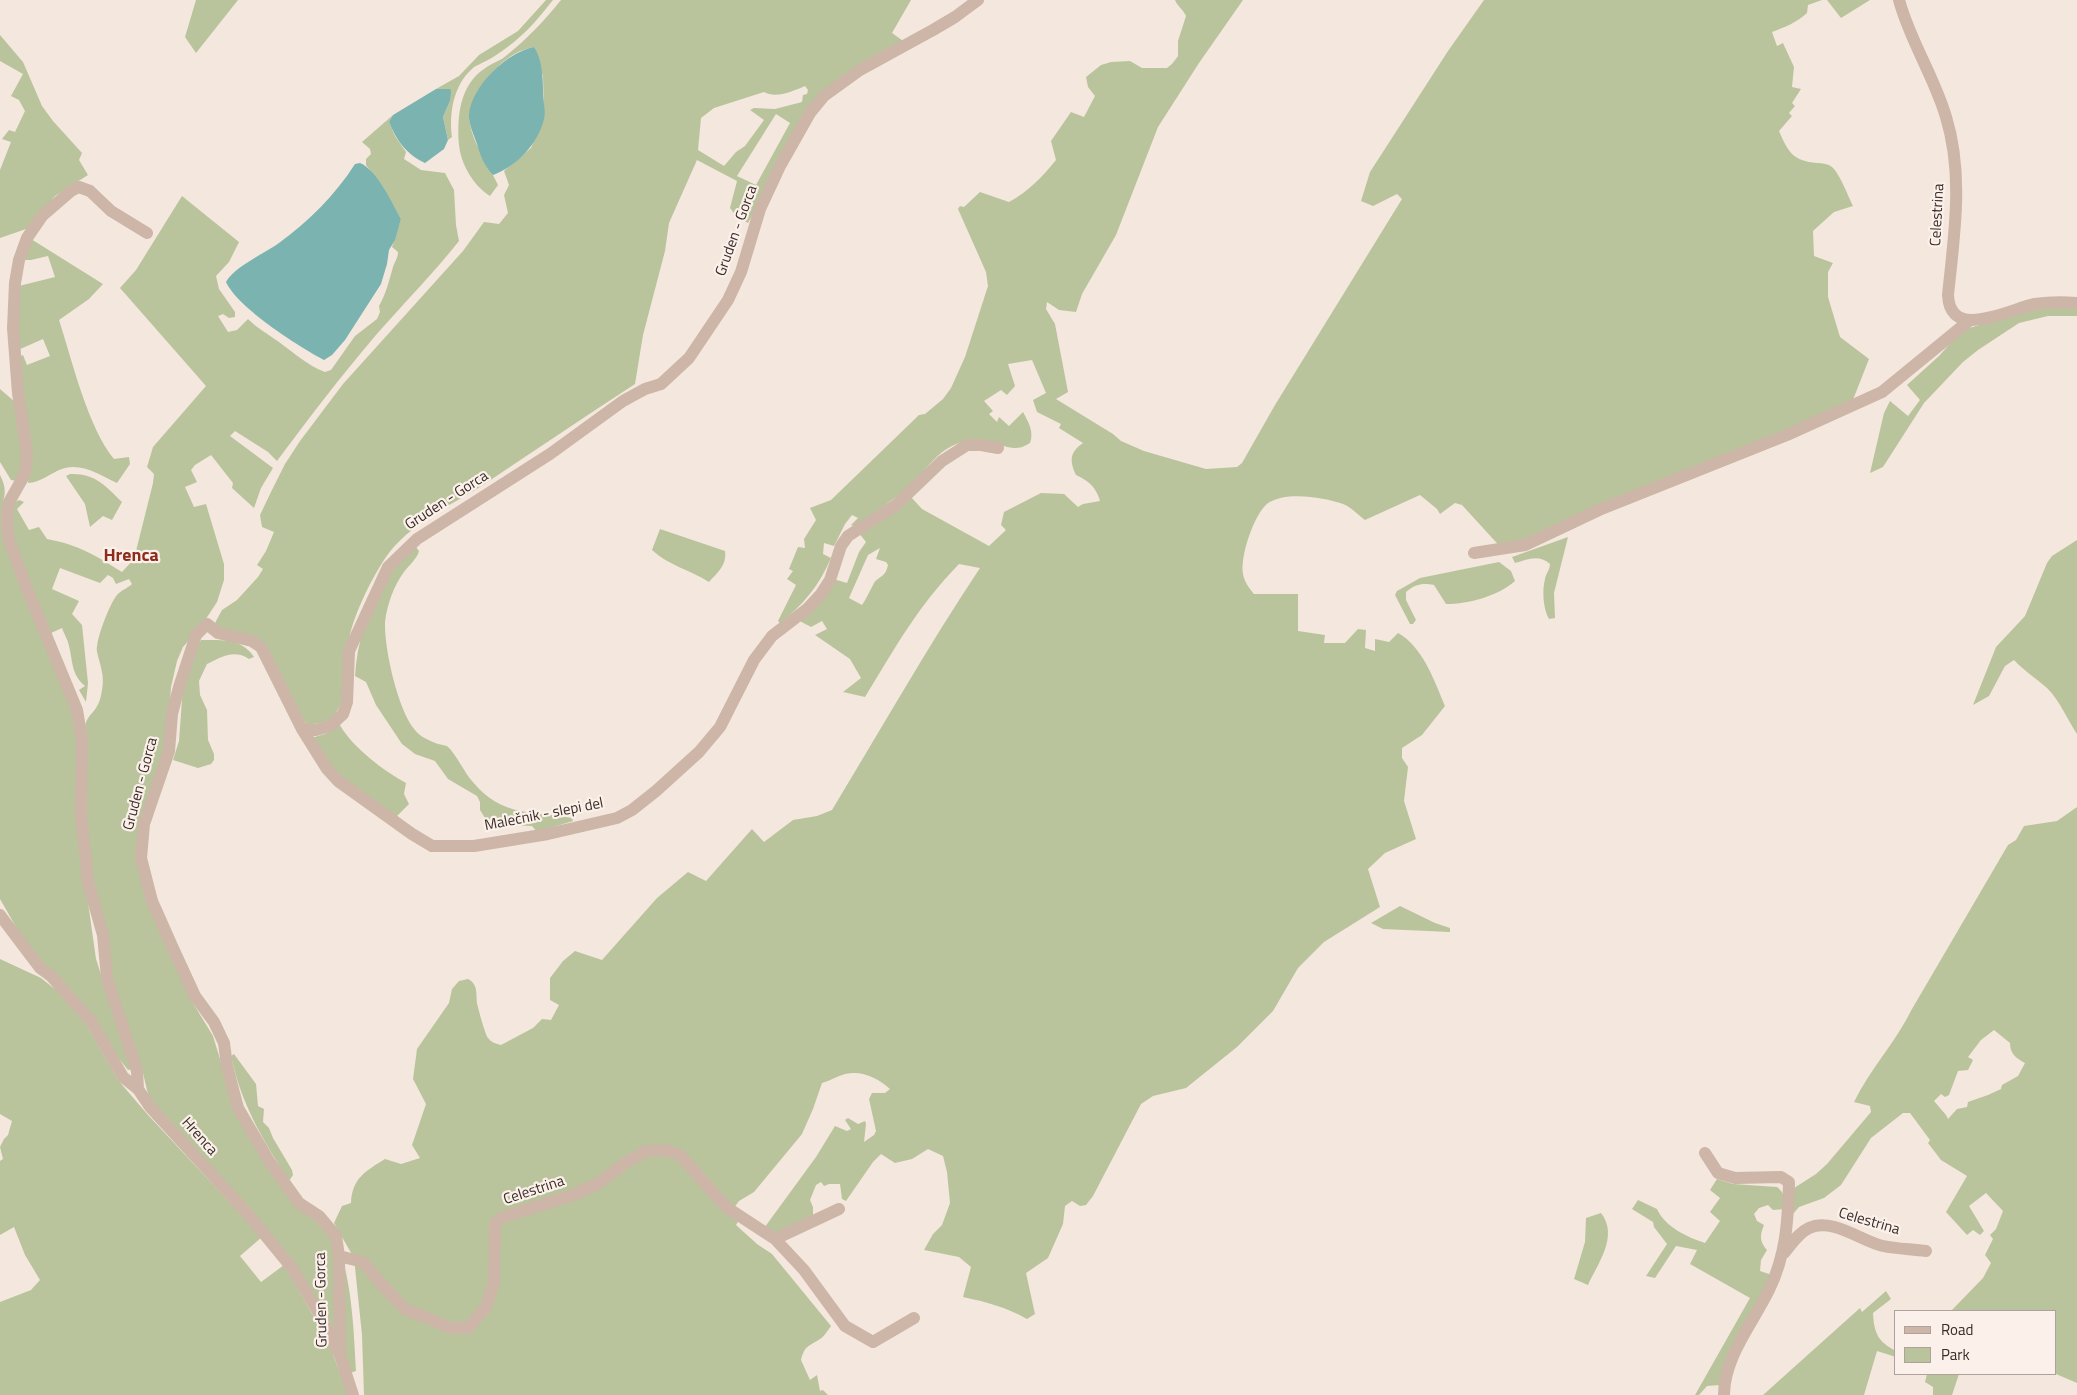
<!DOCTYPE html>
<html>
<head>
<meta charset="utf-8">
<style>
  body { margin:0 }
  #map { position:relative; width:2077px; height:1395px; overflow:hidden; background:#f4e7dd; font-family:"Titillium Web",sans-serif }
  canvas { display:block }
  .legend { position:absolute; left:1894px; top:1310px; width:162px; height:65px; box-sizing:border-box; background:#fbf1ea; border:1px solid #ada29d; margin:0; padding:6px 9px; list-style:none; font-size:15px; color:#392c29 }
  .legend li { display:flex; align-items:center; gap:10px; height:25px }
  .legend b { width:25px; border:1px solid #ada29d }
</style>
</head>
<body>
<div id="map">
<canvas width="2077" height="1395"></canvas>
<ul class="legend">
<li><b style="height:6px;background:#cdb5a8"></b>Road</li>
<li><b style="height:14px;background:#bac49c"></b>Park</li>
</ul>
</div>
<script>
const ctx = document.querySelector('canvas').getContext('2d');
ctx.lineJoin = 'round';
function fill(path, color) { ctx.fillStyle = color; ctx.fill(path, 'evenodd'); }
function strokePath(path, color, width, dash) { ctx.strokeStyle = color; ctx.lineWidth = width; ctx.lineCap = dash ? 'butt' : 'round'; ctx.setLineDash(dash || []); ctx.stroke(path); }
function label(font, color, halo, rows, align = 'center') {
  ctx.font = font + ' "Titillium Web",sans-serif'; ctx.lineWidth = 4.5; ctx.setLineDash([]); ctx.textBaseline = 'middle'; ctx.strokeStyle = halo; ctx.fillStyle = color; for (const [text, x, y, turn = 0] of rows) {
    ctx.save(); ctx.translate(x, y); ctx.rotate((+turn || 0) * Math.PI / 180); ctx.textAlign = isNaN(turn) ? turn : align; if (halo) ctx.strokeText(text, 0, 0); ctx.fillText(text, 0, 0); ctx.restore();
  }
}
fill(new Path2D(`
  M 196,0 L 238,0 L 196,53 L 185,37 Z
  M 546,0 L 553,0 C 541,15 529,30 514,42 C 506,48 497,55 488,60 C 483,63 476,65 472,69 C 453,86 449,114 452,137 L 448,140 L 443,117 L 450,101 L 449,89 L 436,89 L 459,76 L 479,55 L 518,31 Z
  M 561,0 L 911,0 L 892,33 L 906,43 L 826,91 L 748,223 L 736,216 L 730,208 L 737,181 L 697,160 L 669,223 L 665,251 L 643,335 L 635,384 C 584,417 534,451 483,485 C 450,506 409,524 386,557 C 371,579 352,618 348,644 C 345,664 348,698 335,714 C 329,723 318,723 308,725 L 299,715 L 262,649 L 221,630 L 215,623 L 222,610 L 237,600 L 258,577 L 263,569 L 257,565 L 266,551 L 274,532 L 262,527 L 260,515 L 271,492 L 285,464 L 300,441 L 343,384 L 463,251 L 484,222 L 499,224 L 508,213 L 504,195 L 509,185 L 504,171 L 531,148 L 544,114 L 543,76 L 534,47 C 506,52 487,75 476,100 C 474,105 469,112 469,117 C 471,142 488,163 498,185 L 490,196 C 474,186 461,165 459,145 C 457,118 459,86 484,69 C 491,63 501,61 507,55 C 527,39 545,20 561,0 ZM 805,86 L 808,90 L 807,94 L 803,95 L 802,102 L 775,109 L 754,108 L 750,110 L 764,120 L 745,146 L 736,152 L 724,166 L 698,150 L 701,118 L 714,108 L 764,92 C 776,99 793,91 805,86 ZM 776,114 L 790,123 L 756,185 L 737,176 Z
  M 1175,0 L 1243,0 L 1199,63 L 1158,127 L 1116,235 L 1082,294 L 1076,312 L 1059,310 L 1047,302 L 1046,309 L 1055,324 L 1068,392 L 1056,399 L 1113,434 L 1121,441 L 1144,451 L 1206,469 L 1237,467 L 1242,463 L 1275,405 L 1402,199 L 1397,194 L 1373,206 L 1361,201 L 1370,172 L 1448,51 L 1484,0 L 1822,0 L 1808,5 L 1807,13 C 1796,23 1785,27 1772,32 L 1777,46 L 1783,43 L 1794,67 L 1792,87 L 1801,89 L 1792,103 L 1795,106 L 1789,113 L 1792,116 L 1779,131 C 1788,152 1793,161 1817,163 C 1823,163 1828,164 1832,167 C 1840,174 1848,196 1853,206 L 1834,212 L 1813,231 L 1814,256 L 1833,263 L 1828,272 L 1828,297 L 1840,337 L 1869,359 L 1849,410 L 1505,552 L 1462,505 L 1455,503 L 1440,514 L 1437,509 L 1420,495 L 1365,520 C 1358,515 1351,507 1343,504 C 1324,497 1286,491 1268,503 C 1254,514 1240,556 1243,574 C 1244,581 1249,588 1254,594 L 1298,594 L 1298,631 L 1325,635 L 1324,643 L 1345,643 L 1358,629 L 1366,630 L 1365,648 L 1375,651 L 1375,639 L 1389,642 L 1398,633 C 1423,647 1434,680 1445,706 L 1422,735 L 1402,748 L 1402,758 L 1408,767 L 1404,801 L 1416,839 L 1385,853 L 1368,869 L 1380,907 L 1324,942 L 1298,968 L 1273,1011 L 1237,1047 L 1186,1088 L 1153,1096 L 1141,1104 L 1093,1196 L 1086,1205 L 1080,1206 L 1072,1201 L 1065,1206 L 1063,1224 L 1048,1258 L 1026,1273 L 1035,1314 L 1027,1319 C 1006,1307 986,1302 963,1297 L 971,1267 L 959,1257 L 924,1250 L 933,1234 L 942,1225 L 950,1203 L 947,1172 L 943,1156 L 928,1149 L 912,1159 L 895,1163 L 881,1154 L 873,1162 L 846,1201 L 842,1199 L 840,1184 L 829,1184 L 824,1186 L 821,1182 L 816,1185 L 810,1200 L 813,1207 L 813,1216 L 779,1240 L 759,1235 L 816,1157 L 835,1126 L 847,1131 L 851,1129 L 845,1120 L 848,1118 L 858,1124 L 865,1121 L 866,1124 L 864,1142 L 874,1135 L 876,1131 L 869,1099 L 872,1093 L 885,1093 L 890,1089 C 878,1078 862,1070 845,1074 C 837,1076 830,1081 822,1083 L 813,1109 L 802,1134 L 754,1192 L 739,1201 L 731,1212 L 739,1220 L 736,1225 L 757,1244 L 772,1254 L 831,1326 C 828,1330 824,1337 820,1339 C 808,1347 805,1345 801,1360 L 810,1380 L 817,1375 L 820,1391 L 823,1390 L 828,1395 L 364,1395 L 362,1335 L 354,1258 L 334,1223 L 342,1206 L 351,1203 C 352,1178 366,1171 385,1159 L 401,1164 L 420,1158 L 412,1145 L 426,1104 L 413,1079 L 417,1049 L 449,1003 L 452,989 L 459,981 L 468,979 C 478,984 476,993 477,1003 C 478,1008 485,1034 488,1038 C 491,1042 496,1044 501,1045 L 533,1028 L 542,1019 L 551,1020 L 559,1005 L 550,1000 L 550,978 L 563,961 L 575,951 L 602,960 L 657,898 L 688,872 L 706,881 L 752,829 L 764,842 L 793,820 L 817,816 L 832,810 C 881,729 928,646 980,568 L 959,564 C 918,606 895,648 865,697 L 843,692 L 861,678 L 850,659 L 815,635 L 827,629 L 822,621 L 811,627 L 796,619 L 830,578 L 847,583 L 859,552 L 866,542 L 858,532 L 910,496 L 922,509 L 989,546 L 1006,530 L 1001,525 L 1004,512 L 1041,493 L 1064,494 L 1078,507 L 1083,504 L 1100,501 C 1096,487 1089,481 1076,475 C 1069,460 1070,452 1083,443 L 1059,428 L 1061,424 L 1037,412 L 1033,400 L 1046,393 L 1032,360 L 1008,364 L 1015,386 L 1007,395 L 1001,390 L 984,401 L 993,411 L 989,414 L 997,422 L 999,417 L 1009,426 L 1023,412 C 1029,423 1034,432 1030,443 C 1014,454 1003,444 986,441 C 976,439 962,441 952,446 C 937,453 927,468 916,480 C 897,498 876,512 854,526 L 851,525 L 858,518 L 852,515 L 845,524 L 834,546 L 824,543 L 823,554 L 831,558 C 819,586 803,605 780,623 L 778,621 L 796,585 L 787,579 L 793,571 L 789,569 L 798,547 L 805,548 L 804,539 L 816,520 L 810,508 L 831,500 L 919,415 L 925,414 L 943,399 L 951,388 L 965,357 L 988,286 L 986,272 L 958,209 L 960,206 L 964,207 L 980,192 L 1009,202 C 1028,192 1043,176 1056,160 L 1051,141 L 1071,112 L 1084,117 L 1095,96 L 1088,87 L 1086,77 L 1101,65 L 1111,62 L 1130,61 L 1142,68 L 1167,68 L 1172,64 L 1178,56 L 1178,41 L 1186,16 C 1183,9 1177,6 1175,0 ZM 880,548 L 876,559 L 886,562 L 888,565 C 885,578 880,575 874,583 C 870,590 867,598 862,605 L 849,598 L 868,555 Z
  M 1827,0 L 1870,0 L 1841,18 Z
  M 0,35 L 23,62 L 42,106 L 53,121 L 82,153 L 79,160 L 88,175 L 55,196 L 29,228 L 0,238 L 0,170 L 11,142 L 2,139 L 9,130 L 15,132 L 25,111 L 19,100 L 11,96 L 23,74 L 0,61 Z
  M 393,115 L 389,122 L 395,136 L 406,152 L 404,159 L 421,170 L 445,173 L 454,190 L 456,225 L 459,241 C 433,274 403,304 376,335 C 341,376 309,418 277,461 L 268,452 L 235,431 L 230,436 L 273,468 L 261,488 L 254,508 L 232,488 L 233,483 L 211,455 L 195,465 L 191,470 L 197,482 L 185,487 L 194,507 L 206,504 L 224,564 L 224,580 L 217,602 L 200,628 L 183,647 L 177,661 L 171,687 L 168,731 L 138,850 L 193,1003 L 213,1036 L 237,1115 L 326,1228 C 330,1234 336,1241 339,1248 C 352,1283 354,1333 356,1371 L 350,1373 L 294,1263 L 157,1109 L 148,1094 L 142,1069 L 108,969 L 87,852 L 85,727 C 86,718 91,715 96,708 C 100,702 101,696 102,690 C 105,676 100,665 97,652 C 95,641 110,603 117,595 C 120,591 128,588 132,584 L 129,579 L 116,584 L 113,578 L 108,575 L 100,583 L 60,568 L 52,589 L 79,601 L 72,614 L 82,625 L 88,683 L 86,702 L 79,690 L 85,686 C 71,674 73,662 69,646 C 68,640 64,634 62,628 L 49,634 L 20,565 L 12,528 L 13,503 L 19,500 L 24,502 L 17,509 L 29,530 L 39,527 L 47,539 C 79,545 95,555 122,572 L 134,559 L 153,483 L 154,474 L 147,467 L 153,447 L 206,386 L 120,288 L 136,270 L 182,196 L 239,242 L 229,262 L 216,276 L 219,289 L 235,312 L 235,317 L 229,318 L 223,314 L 218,316 L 228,332 L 237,330 L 248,319 C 258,329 268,334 279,342 C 294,353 307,365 325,372 L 331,370 L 355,336 L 377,319 L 380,312 L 379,306 C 386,294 389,281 393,267 C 395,261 398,258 398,252 L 392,247 L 401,219 L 381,185 L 366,165 L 366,159 L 371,154 L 370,149 L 362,142 Z
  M 31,239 L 103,284 L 89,299 L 59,320 C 72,360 88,428 114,459 L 129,457 L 130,464 L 117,483 C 98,474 78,460 57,471 C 47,476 40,482 28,483 L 30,460 L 18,357 L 23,355 L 27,365 L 50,356 L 43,339 L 18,350 L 19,286 L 55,277 L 48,256 L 31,260 L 25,260 Z
  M 2044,307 L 2077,308 L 2077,316 L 2048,316 L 2019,323 L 1978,350 L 1963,362 L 1924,403 L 1883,467 L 1870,473 L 1884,413 L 1890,401 L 1908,416 L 1920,400 L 1907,385 L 1939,356 L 1962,330 Z
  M 0,389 L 15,402 C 17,421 28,467 17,481 L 11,480 L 0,462 Z
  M 70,474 C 95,473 106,486 122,502 L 112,520 L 103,516 L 90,527 L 85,504 L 66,476 Z
  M 0,475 C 6,487 6,493 2,505 L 75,713 L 81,853 L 96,959 L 132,1069 L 128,1070 L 20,934 L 0,899 Z
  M 660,529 L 725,551 C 727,565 718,572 709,582 C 690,570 668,565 652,550 Z
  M 1568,537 L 1554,593 L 1555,618 L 1549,619 C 1543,609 1542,590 1545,579 C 1546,573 1550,570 1550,564 C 1539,554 1528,559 1515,563 L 1512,557 Z
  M 2077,540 L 2077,734 C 2067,719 2060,701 2047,688 C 2036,678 2024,671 2014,660 L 2005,666 L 1989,696 L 1973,705 L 1996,647 L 2025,616 L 2047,563 L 2052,556 Z
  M 415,546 L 419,551 C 417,559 409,565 404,572 C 394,585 387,605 385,622 C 384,648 398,711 415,730 C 420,737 430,741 438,744 C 441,745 446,745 448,747 C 455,753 465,773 472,781 C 503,818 529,810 572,818 L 573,821 L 537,832 L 532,826 L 510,825 L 485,818 L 480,810 L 480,802 L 477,796 L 448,779 L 435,761 L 415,754 L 402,744 L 376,705 L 366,682 L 355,676 C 357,642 367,610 385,581 C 392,568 405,557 415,546 Z
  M 1499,562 L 1511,571 L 1515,581 C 1498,596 1469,604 1446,604 L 1434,585 C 1422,583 1416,584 1406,592 L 1406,600 L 1416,620 L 1413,624 L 1410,624 L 1395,595 L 1397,591 L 1420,578 Z
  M 201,640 C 221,640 242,638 254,657 L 249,659 C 234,649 222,657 207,664 L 199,681 L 200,695 L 207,710 L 208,740 L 214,754 L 214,760 L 211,764 L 198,768 L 173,760 L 179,741 L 183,686 L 192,656 Z
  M 340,725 C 352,747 384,771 406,783 L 404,794 L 409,804 L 394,819 L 345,785 L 311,738 L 325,734 Z
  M 2077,807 L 2077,1383 L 2056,1374 L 2056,1311 L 1951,1311 L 1983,1278 L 1991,1263 L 1985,1255 L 1993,1239 L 1990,1235 L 1996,1229 L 2003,1211 L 1986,1193 L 1969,1206 L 1984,1231 L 1980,1235 L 1973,1230 L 1967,1235 L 1946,1212 L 1967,1176 L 1941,1160 L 1928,1143 L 1930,1140 L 1910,1113 L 1903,1113 L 1871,1138 L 1841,1185 L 1824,1198 L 1799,1207 L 1792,1215 L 1794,1188 L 1816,1174 L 1827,1164 L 1871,1112 L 1870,1106 L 1854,1102 C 1870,1069 1896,1042 1912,1009 L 2008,845 L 2016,840 L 2024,826 L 2057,821 ZM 1994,1030 L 2010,1043 C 2010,1054 2016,1058 2025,1063 L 2018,1076 L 2002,1085 L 2001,1089 L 1988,1095 L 1968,1102 L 1967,1107 L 1957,1109 L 1948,1119 L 1946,1115 L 1934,1101 L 1941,1094 L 1945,1097 L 1949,1095 L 1958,1071 L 1968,1070 L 1973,1060 L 1968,1057 L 1981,1040 Z
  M 1400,906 L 1435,923 L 1450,928 L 1450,932 L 1383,929 L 1371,923 Z
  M 0,959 L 41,978 L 56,990 L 85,1022 L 118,1080 L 148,1115 L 262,1237 L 240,1256 L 261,1282 L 284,1265 L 329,1343 L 348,1395 L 0,1395 L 0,1302 L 31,1290 L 40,1280 L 25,1255 L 14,1227 L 0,1235 L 0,1161 L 3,1159 L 0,1147 L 4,1139 L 8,1135 L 12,1121 L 0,1114 Z
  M 234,1054 L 256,1084 L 258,1106 L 264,1109 L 263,1122 L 269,1128 L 273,1138 L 292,1170 L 293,1175 L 289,1181 C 263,1140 241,1104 231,1056 Z
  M 1717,1179 L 1733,1184 L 1777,1187 C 1785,1193 1785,1200 1785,1209 L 1773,1210 L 1768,1205 L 1759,1208 L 1754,1214 L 1757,1221 L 1764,1225 C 1760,1235 1759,1241 1767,1250 L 1761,1260 L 1760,1271 L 1769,1274 L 1771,1279 L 1720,1385 L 1707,1386 L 1699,1395 L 1695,1395 L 1750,1298 L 1690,1264 L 1697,1250 L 1676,1246 L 1655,1278 L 1646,1276 L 1667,1244 L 1654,1227 L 1653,1222 L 1632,1209 L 1638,1200 L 1657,1209 C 1665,1227 1687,1237 1705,1243 L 1720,1221 L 1710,1212 L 1720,1198 L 1710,1190 Z
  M 1601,1213 C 1619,1236 1598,1263 1588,1285 L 1574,1279 L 1585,1242 L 1586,1218 Z
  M 1886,1291 L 1891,1299 L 1873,1313 C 1874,1333 1878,1342 1896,1351 L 1896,1357 L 1877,1351 L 1864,1395 L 1763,1395 L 1860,1308 L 1862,1312 Z
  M 1927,1374 L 1959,1374 L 1952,1395 L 1933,1395 L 1933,1387 L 1925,1382 Z`), '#bac49c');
fill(new Path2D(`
  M 534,47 C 542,59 543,77 543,92 C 543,100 546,112 544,119 C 538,144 517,166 493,175 C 485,167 480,155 477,144 C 474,135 468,123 469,114 C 472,86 507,52 534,47 Z
  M 436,89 L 450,89 L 451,91 L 450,101 L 443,117 L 448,140 L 444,149 L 425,163 C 406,154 397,141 389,122 L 393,115 Z
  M 360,163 C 377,170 392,203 401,219 L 395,240 L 389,250 L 387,264 L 381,284 L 345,340 L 332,355 L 324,360 C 298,346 238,308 226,282 C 234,267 265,253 279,243 C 308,222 336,194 355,164 Z`), '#7ab3b0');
strokePath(new Path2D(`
  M 1899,0 C 1910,41 1934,76 1946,117 C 1964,175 1954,236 1948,295 C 1950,342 2010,309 2035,304 C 2049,302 2063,302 2077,303
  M 1474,553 L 1525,545 L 1599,510 L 1787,435 L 1882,392 L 1970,320
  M 302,729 L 316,730 L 330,726 L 343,714 L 347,702 L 349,651 L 388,567 L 417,539 L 550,454 L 623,401 L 645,389 L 661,384 L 689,358 L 728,300 L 741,272 L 760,209 L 780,166 L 810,113 L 824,96 L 860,70 L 933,30 L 955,17 L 978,0
  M 0,915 L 40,968 L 51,976 L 91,1021 L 123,1077 L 138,1089 L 150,1107 L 247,1213 L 292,1268 L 317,1310 L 340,1355 L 353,1395
  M 138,1089 L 137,1071 L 107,978 L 103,935 L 88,882 L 81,813 L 82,740 L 77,710 L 27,589 L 9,540 L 7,523 L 8,504 L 25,474 L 27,453 L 18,393 L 13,328 L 15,283 L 19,260 L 27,238 L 42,216 L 71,191 L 79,187 L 90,191 L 111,211 L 147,233
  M 1705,1153 L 1718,1173 L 1735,1178 L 1781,1177 L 1789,1182 C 1788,1222 1786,1255 1769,1290 C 1753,1323 1724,1357 1724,1395
  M 775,1239 L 839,1209
  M 1784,1253 C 1791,1245 1798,1233 1809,1228 C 1832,1217 1861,1241 1883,1246 C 1897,1249 1912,1249 1926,1251
  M 339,1256 L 363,1262 L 383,1286 L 405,1309 L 451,1328 L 468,1328 L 486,1307 L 494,1282 L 495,1223 L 503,1217 L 573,1195 L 599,1183 L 625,1163 L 646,1151 L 665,1150 L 680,1155 L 726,1207 L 775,1239 L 804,1270 L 845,1326 L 873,1342 L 914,1318
  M 340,1355 L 339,1256 L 336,1236 L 319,1216 L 299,1203 L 269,1161 L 238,1108 L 227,1066 L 224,1043 L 214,1022 L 195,996 L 172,946 L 152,901 L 141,858 L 144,824 L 169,751 L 172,714 L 179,687 L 196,635 L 207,624 L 218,633 L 252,641 L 261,647 L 302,729 L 327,769 L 338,781 L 412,834 L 432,846 L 474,846 L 548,834 L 617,818 L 632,810 L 656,791 L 699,752 L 720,727 L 754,660 L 772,636 L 807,609 L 821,594 L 830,580 L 841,546 L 848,536 L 896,505 L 942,461 L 967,445 L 981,445 L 998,448`), '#cdb5a8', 12);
label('15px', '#392c29', '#fbf1ea', [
  ["Celestrina",1938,215,-87],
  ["Gruden - Gorca",737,231,-70],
  ["Gruden - Gorca",447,501,-33],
  ["Gruden - Gorca",141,784,-75],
  ["Malečnik - slepi del",544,815,-11],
  ["Hrenca",199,1137,48],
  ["Celestrina",534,1191,-18],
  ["Celestrina",1869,1222,16],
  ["Gruden - Gorca",322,1300,-91]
]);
label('bold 18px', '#8d2d1d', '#fbf1ea', [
  ["Hrenca",131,557]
]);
</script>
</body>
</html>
